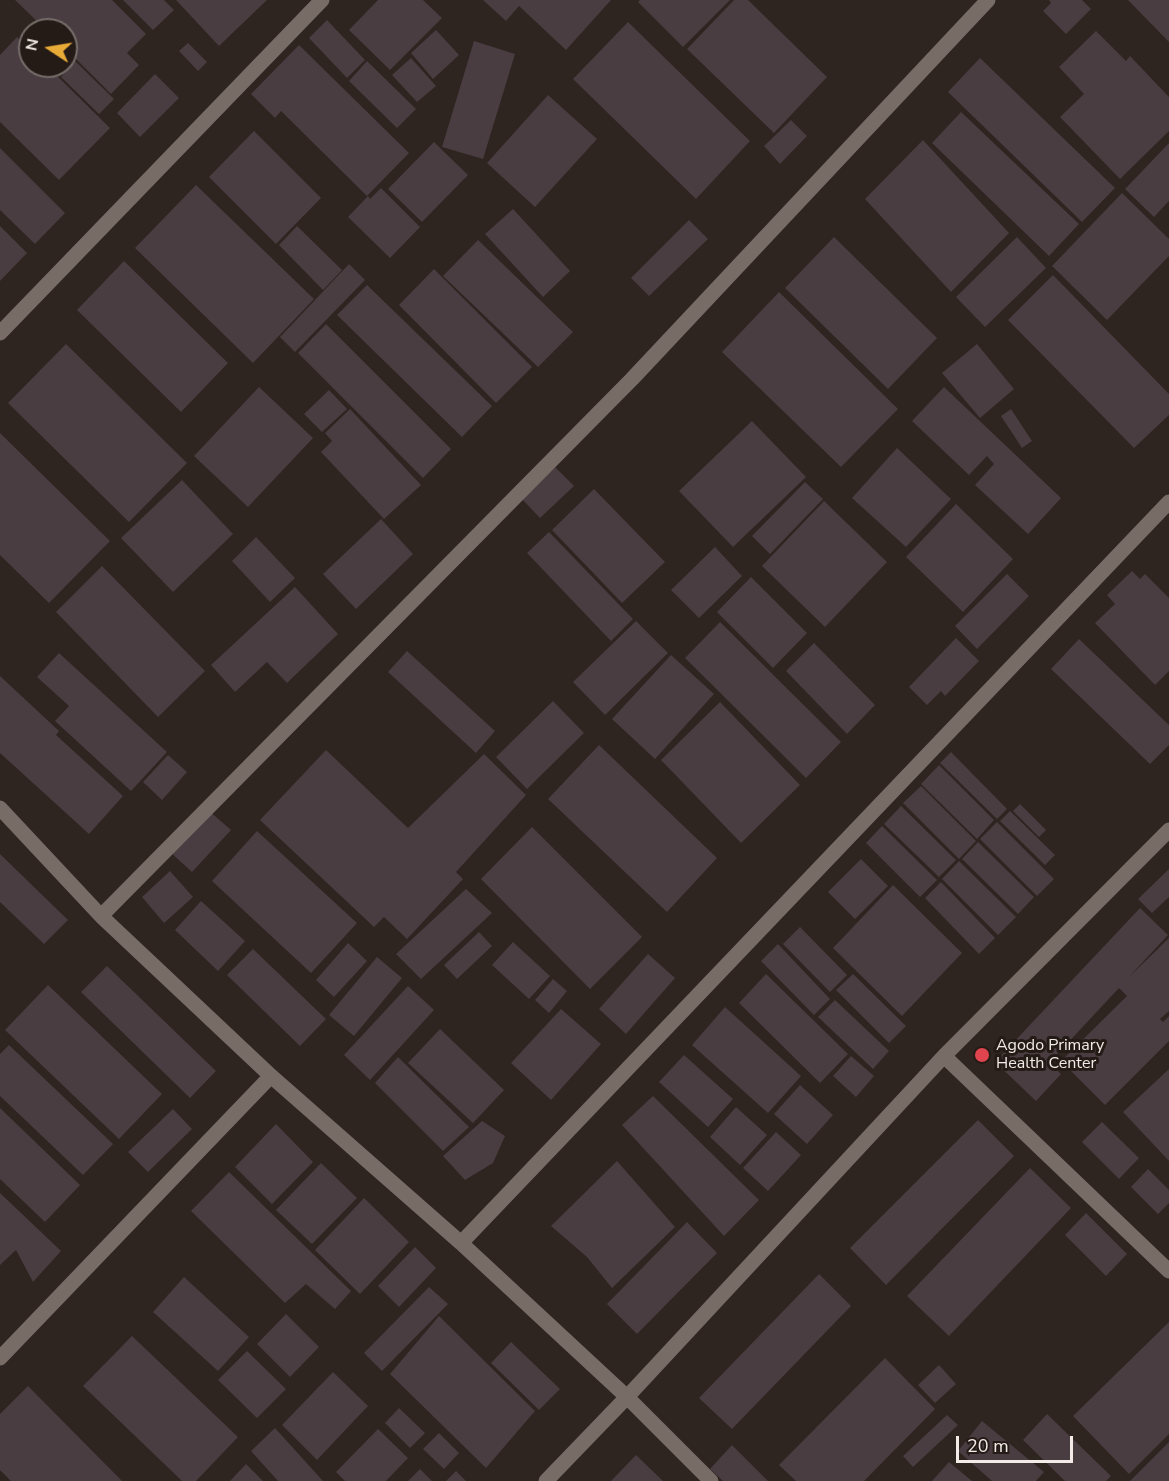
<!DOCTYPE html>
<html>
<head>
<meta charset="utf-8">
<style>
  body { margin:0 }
  #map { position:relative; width:1169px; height:1481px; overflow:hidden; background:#2e2420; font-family:"Nunito Sans",sans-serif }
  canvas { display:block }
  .north { position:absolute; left:18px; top:18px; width:60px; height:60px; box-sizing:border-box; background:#241a16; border:2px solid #766e6a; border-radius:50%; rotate:282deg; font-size:16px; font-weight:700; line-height:24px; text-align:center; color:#f2ebe8 }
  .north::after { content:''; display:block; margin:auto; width:21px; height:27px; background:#e8ab37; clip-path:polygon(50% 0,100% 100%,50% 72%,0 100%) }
  .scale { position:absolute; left:956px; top:1436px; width:117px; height:27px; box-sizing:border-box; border:3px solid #f2ebe8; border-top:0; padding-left:8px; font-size:18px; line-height:21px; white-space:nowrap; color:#f2ebe8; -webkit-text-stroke:4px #241a16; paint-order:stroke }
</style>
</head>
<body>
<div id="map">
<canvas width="1169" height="1481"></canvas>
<div class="north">N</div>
<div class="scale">20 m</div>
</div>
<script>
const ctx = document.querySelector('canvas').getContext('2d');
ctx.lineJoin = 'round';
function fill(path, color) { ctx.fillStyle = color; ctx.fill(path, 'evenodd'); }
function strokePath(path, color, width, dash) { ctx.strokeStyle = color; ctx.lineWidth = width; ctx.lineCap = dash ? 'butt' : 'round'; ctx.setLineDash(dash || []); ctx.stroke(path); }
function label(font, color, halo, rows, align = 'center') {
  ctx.font = font + ' "Nunito Sans",sans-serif'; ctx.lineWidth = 6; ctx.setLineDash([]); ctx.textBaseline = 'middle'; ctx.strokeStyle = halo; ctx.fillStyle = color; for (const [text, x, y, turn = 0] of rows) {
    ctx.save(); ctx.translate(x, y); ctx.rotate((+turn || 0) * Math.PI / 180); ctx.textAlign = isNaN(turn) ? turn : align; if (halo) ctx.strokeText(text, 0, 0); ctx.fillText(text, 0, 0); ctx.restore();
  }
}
fill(new Path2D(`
  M 15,0 L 112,0 L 146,34 L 127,53 L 139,65 L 111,94 L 66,49 L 66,30 L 46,30 Z
  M 123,0 L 164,0 L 174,10 L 153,30 Z
  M 176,0 L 267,0 L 219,46 Z
  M 378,0 L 423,0 L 442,18 L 390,70 L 349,30 Z
  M 483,0 L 611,0 L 566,50 L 519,6 L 506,21 Z
  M 640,0 L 730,0 L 683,47 L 638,2 Z
  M 734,0 L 748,0 L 827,77 L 774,133 L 687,49 Z
  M 1049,0 L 1082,0 L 1091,9 L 1066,34 L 1043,11 L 1051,3 Z
  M 1128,0 L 1169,0 L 1169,42 Z
  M 327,20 L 365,60 L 347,78 L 309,38 Z
  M 628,22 L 750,141 L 696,199 L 573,79 Z
  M 436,30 L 459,55 L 433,79 L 411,53 Z
  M 1096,31 L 1126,61 L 1130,56 L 1169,97 L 1169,131 L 1120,179 L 1060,117 L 1084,94 L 1059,67 Z
  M 17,37 L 30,50 L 30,66 L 47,66 L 110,128 L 59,180 L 0,122 L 0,55 Z
  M 474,41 L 515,54 L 483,159 L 442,147 Z
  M 188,43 L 207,62 L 198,71 L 179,51 Z
  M 299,45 L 409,153 L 367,196 L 281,111 L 275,118 L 251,94 Z
  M 411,58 L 436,86 L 417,102 L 392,75 Z
  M 980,58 L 1115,188 L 1082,222 L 948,92 Z
  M 75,61 L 114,99 L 99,114 L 61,77 Z
  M 367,61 L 416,109 L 397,128 L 349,81 Z
  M 155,74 L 179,98 L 140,137 L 117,113 Z
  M 548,95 L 597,139 L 535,207 L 487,163 Z
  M 961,112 L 1079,224 L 1049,256 L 932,143 Z
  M 791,120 L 807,136 L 780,164 L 764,146 Z
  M 254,131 L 321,198 L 276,244 L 209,177 Z
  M 923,140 L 1009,233 L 951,292 L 865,199 Z
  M 434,142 L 468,175 L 422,222 L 388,189 Z
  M 1169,143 L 1169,201 L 1154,217 L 1125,189 Z
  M 0,148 L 65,213 L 35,244 L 0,210 Z
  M 196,185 L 314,299 L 253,363 L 135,248 Z
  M 381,188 L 420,227 L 390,258 L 348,217 L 368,196 L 370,199 Z
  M 1122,193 L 1169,239 L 1169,256 L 1107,320 L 1052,266 Z
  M 513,209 L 570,271 L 543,297 L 485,234 Z
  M 689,220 L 708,239 L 649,296 L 631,278 Z
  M 0,226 L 27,253 L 0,281 Z
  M 297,226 L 342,270 L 323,290 L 279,245 Z
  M 834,237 L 937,338 L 888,389 L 785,288 Z
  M 1017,237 L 1046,268 L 985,327 L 956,297 Z
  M 478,240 L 573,332 L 538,367 L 443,276 Z
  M 124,261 L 228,363 L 181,412 L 77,310 Z
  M 349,264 L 365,280 L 295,352 L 280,337 Z
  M 434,269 L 532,367 L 496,403 L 399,305 Z
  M 1053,275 L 1169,394 L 1169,415 L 1134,448 L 1008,320 Z
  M 367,285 L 492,406 L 462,437 L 337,315 Z
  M 779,292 L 898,409 L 841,467 L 722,352 Z
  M 326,324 L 451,449 L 423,478 L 298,353 Z
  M 66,344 L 187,463 L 129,522 L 8,403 Z
  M 977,344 L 1014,389 L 980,418 L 942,373 Z
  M 259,387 L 313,438 L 248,507 L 194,456 Z
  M 944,387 L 1061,498 L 1028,534 L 975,485 L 994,464 L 987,456 L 969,475 L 912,421 Z
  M 329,390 L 347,409 L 322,432 L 304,414 Z
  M 350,409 L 421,485 L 384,519 L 321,452 L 332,441 L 325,433 Z
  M 1011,409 L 1032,441 L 1022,448 L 1001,416 Z
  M 752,421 L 806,477 L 733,547 L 679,491 Z
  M 0,433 L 110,541 L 49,603 L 0,555 Z
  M 897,448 L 951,499 L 906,547 L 852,498 Z
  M 555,467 L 574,486 L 540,518 L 522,499 Z
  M 182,480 L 233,534 L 173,592 L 121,538 Z
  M 805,482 L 823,499 L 770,554 L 752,536 Z
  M 594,489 L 665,562 L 622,603 L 552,530 Z
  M 824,501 L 887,562 L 825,627 L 762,566 Z
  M 956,504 L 1013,559 L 963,612 L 906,557 Z
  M 381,519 L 413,554 L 356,609 L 323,574 Z
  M 549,532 L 633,619 L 611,641 L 527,553 Z
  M 256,537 L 295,578 L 270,602 L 232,561 Z
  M 715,547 L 742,576 L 699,618 L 671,590 Z
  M 102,566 L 205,671 L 158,717 L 56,612 Z
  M 1132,571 L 1140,579 L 1145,574 L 1169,598 L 1169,671 L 1155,685 L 1095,623 L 1115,604 L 1107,595 Z
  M 1007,574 L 1029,596 L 977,649 L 955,626 Z
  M 751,577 L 807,633 L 773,668 L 717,612 Z
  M 295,587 L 338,634 L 287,683 L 267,662 L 235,692 L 211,665 Z
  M 636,621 L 668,653 L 605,715 L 573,682 Z
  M 720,622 L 841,742 L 806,778 L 685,658 Z
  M 956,638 L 979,661 L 945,696 L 941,691 L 927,705 L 909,687 Z
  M 1079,639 L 1169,725 L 1169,745 L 1150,764 L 1051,669 Z
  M 814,643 L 875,705 L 847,734 L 786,671 Z
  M 407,651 L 495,731 L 476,753 L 388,672 Z
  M 59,653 L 167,752 L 131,791 L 55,721 L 69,706 L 37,677 Z
  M 671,655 L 714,694 L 655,759 L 612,719 Z
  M 0,676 L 59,731 L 56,735 L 123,796 L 89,834 L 0,753 Z
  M 553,701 L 584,733 L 527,789 L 496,757 Z
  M 720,702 L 800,785 L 741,843 L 661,760 Z
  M 599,745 L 717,858 L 667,912 L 548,799 Z
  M 326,750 L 408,828 L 484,754 L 526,795 L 456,872 L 463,879 L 407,939 L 384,917 L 374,927 L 260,820 Z
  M 951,752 L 1007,809 L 997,819 L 940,763 Z
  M 168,755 L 187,772 L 162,800 L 143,782 Z
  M 939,765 L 994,820 L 977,839 L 921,784 Z
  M 921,786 L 976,841 L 959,859 L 903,803 Z
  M 1020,804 L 1046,830 L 1039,837 L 1013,811 Z
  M 901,806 L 956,860 L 939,877 L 884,824 Z
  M 208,810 L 231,830 L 192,872 L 170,852 Z
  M 1010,811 L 1055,855 L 1045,865 L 1000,821 Z
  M 997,822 L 1054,879 L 1037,896 L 980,839 Z
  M 882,826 L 937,880 L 920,897 L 866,843 Z
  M 532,827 L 642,937 L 590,989 L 481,879 Z
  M 257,831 L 357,923 L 311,973 L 212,881 Z
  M 978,842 L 1034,897 L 1018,914 L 962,859 Z
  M 0,854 L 68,920 L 44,944 L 0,902 Z
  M 861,859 L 888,886 L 855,919 L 828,892 Z
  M 959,861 L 1016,917 L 998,935 L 942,879 Z
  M 1169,869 L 1169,897 L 1152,913 L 1138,899 Z
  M 170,871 L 193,897 L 164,923 L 142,897 Z
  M 941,882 L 995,938 L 979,954 L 925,898 Z
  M 893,885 L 962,953 L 902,1016 L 833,948 Z
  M 466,889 L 492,913 L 421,979 L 396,954 Z
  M 201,901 L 245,941 L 218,971 L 175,930 Z
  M 1140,908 L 1168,935 L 1128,978 L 1169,938 L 1169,1011 L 1160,1019 L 1163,1022 L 1169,1016 L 1169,1041 L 1105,1105 L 1061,1061 L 1127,996 L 1119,988 L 1049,1063 L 1061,1074 L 1036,1101 L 995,1062 Z
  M 800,927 L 847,975 L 830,992 L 783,944 Z
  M 479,932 L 492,946 L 457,979 L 444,965 Z
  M 513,942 L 550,976 L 529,999 L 492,965 Z
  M 348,943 L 367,961 L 334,997 L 316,980 Z
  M 778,944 L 830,999 L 814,1015 L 761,961 Z
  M 253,949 L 326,1019 L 300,1046 L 227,975 Z
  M 648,954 L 675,978 L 626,1034 L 599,1009 Z
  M 377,957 L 402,978 L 354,1036 L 329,1015 Z
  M 107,966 L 216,1071 L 190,1098 L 81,992 Z
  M 766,974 L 848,1054 L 820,1083 L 739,1003 Z
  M 853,974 L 906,1026 L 889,1043 L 836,990 Z
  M 553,979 L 567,991 L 549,1013 L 535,1000 Z
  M 48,985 L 162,1094 L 119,1139 L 5,1030 Z
  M 408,986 L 434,1010 L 370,1080 L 344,1055 Z
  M 835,1000 L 889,1051 L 873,1069 L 818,1017 Z
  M 725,1007 L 801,1076 L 768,1113 L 692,1045 Z
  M 561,1009 L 601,1044 L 551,1100 L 511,1063 Z
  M 440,1029 L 504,1090 L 473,1123 L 408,1063 Z
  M 9,1045 L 113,1144 L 83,1175 L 0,1096 L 0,1054 Z
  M 684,1055 L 733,1099 L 708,1127 L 659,1082 Z
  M 851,1056 L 874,1076 L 856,1097 L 833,1076 Z
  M 398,1057 L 469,1127 L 443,1151 L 375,1083 Z
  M 1169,1069 L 1169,1161 L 1123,1112 Z
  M 800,1085 L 833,1115 L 807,1144 L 774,1114 Z
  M 653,1096 L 759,1200 L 724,1236 L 622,1125 Z
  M 736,1107 L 767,1135 L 740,1165 L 710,1137 Z
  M 0,1108 L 80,1185 L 45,1222 L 0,1179 Z
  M 173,1109 L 192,1129 L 148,1172 L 128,1152 Z
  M 978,1120 L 1014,1156 L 886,1285 L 850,1248 Z
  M 482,1121 L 505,1136 L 493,1163 L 465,1180 L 443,1156 Z
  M 1102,1122 L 1139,1158 L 1119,1179 L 1082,1142 Z
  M 276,1124 L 313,1162 L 272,1204 L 235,1167 Z
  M 776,1132 L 801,1155 L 768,1191 L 743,1168 Z
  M 617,1161 L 675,1227 L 612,1288 L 587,1257 L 551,1226 Z
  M 321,1163 L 357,1198 L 312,1244 L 276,1210 Z
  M 1030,1168 L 1071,1208 L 949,1336 L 907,1296 Z
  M 1148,1169 L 1169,1190 L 1169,1203 L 1158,1214 L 1131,1187 Z
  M 229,1172 L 351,1291 L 335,1309 L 306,1284 L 285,1303 L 191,1211 Z
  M 0,1193 L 61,1251 L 33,1282 L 16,1250 L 0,1265 Z
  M 364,1198 L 409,1242 L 360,1294 L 315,1250 Z
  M 1086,1213 L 1127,1254 L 1106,1276 L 1065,1235 Z
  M 687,1222 L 717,1253 L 637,1334 L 607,1304 Z
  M 415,1247 L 436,1268 L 399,1307 L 378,1286 Z
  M 819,1274 L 851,1306 L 732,1429 L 699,1398 Z
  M 184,1277 L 249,1337 L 218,1371 L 153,1312 Z
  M 429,1287 L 448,1304 L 382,1371 L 364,1353 Z
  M 286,1314 L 319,1347 L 290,1377 L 257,1344 Z
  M 439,1316 L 535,1411 L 486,1468 L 390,1374 Z
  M 1169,1322 L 1169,1434 L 1129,1474 L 1073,1416 Z
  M 132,1336 L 238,1437 L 196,1481 L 182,1481 L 83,1386 Z
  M 511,1342 L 560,1389 L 539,1410 L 491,1363 Z
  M 247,1351 L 286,1389 L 257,1418 L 218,1380 Z
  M 885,1358 L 935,1409 L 864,1481 L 796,1481 L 779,1465 Z
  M 939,1365 L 956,1384 L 935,1403 L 918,1385 Z
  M 333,1372 L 368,1406 L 317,1460 L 282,1425 Z
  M 28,1386 L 122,1481 L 11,1481 L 0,1470 L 0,1414 Z
  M 399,1408 L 425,1433 L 410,1448 L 385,1423 Z
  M 1047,1414 L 1111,1476 L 1106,1481 L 1065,1481 L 1023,1440 Z
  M 947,1415 L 958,1425 L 913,1467 L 903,1456 Z
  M 982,1421 L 1044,1472 L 1036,1481 L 992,1481 L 958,1451 Z
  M 275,1428 L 323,1481 L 278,1481 L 251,1451 Z
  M 378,1429 L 408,1458 L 386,1481 L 345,1481 L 336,1472 Z
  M 439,1433 L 459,1453 L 444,1469 L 423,1449 Z
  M 1169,1442 L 1169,1481 L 1130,1481 Z
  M 732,1445 L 768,1481 L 723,1481 L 710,1469 Z
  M 636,1455 L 663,1481 L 611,1481 Z
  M 949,1462 L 972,1481 L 932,1481 Z
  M 246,1464 L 263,1481 L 230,1481 Z
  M 420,1469 L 432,1481 L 408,1481 Z
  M 456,1471 L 466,1481 L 446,1481 Z`), '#493d41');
strokePath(new Path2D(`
  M 0,333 L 322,0
  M 0,808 L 101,916 L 271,1076 L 461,1243 L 627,1397 L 711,1481
  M 101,916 L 632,379 L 988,0
  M 944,1056 L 1169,1271
  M 461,1243 L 1169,502
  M 0,1358 L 271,1076
  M 546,1481 L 627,1397 L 944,1056 L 1169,830`), '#786c67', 15);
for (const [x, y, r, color] of [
  [982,1055,8,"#e0444e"]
]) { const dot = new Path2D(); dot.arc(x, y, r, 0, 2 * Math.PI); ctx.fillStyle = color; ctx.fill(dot); strokePath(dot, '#241a16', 2); }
label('16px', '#f2ebe8', '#241a16', [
  ["Agodo Primary",996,1046],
  ["Health Center",996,1064]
], 'left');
</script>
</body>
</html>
